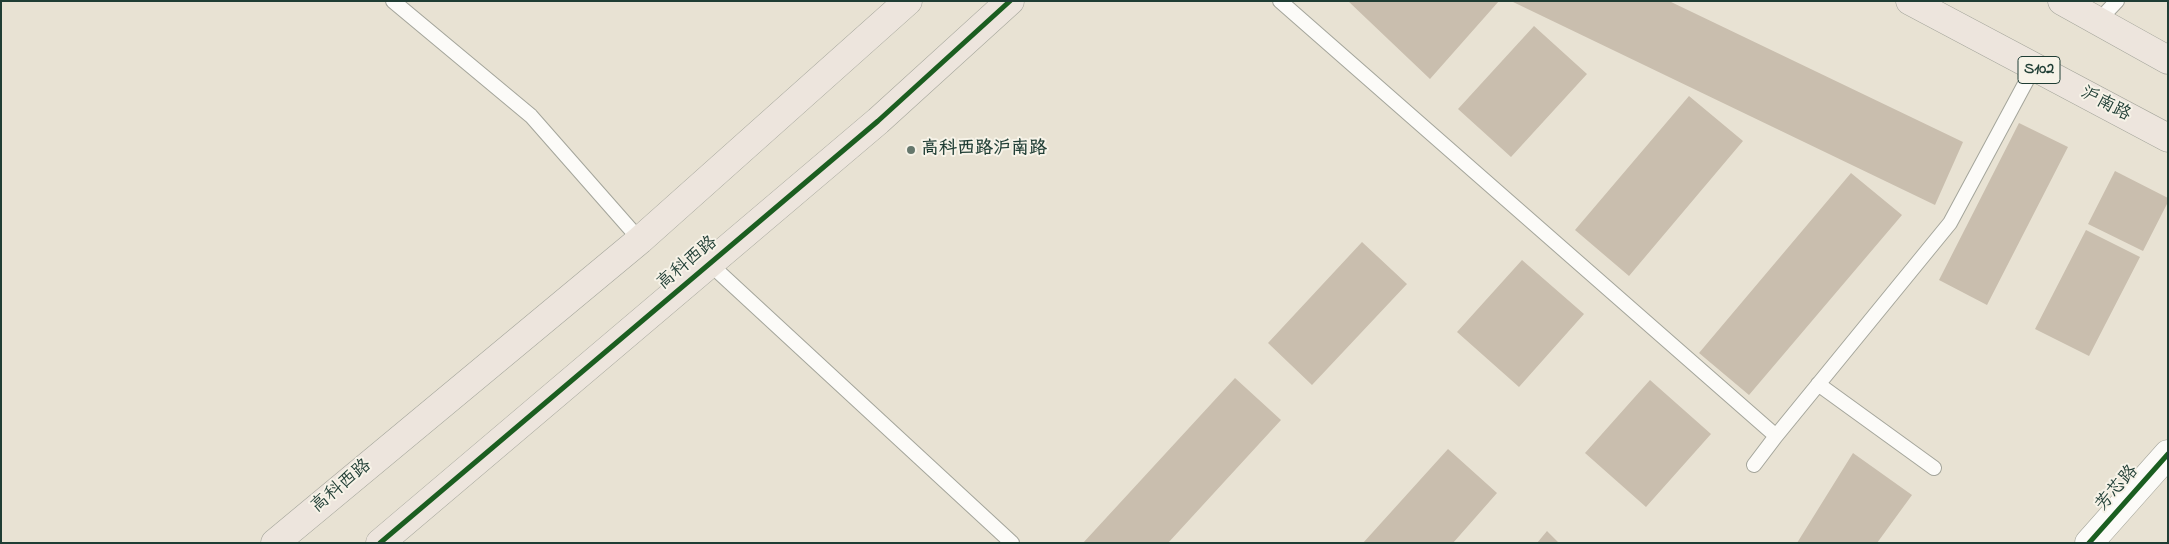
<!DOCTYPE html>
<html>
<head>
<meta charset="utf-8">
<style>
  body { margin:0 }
  #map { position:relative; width:2169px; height:544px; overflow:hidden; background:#e8e2d3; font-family:"Indie Flower",sans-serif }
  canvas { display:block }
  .frame { position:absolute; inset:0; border:2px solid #1f3d34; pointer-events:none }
</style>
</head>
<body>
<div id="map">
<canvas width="2169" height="544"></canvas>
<div class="frame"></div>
</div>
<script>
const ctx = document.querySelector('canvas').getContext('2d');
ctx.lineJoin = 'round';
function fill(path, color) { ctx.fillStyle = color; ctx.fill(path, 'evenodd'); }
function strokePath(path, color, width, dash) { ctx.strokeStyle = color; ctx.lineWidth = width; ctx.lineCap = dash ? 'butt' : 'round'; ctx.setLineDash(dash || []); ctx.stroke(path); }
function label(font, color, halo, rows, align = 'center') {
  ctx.font = font + ' "Indie Flower","LXGW WenKai TC",sans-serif'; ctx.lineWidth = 4; ctx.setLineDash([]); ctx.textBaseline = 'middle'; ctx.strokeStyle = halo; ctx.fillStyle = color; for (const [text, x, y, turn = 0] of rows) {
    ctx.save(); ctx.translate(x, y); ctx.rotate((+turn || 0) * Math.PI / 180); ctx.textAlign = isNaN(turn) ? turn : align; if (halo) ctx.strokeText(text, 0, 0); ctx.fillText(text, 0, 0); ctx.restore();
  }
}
fill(new Path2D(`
  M 1348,1 L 1499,1 L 1430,79 Z
  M 1511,1 L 1669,1 L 1963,142 L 1935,205 Z
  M 1534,26 L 1587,74 L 1511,157 L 1458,109 Z
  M 1689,96 L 1743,141 L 1629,276 L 1575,230 Z
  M 2019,123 L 2068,147 L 1987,305 L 1939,280 Z
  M 2115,171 L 2168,198 L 2168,202 L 2143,251 L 2088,224 Z
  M 1851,173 L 1902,215 L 1749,395 L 1699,353 Z
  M 2086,230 L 2140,257 L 2089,356 L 2035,329 Z
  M 1362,242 L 1407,284 L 1312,385 L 1268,343 Z
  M 1522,260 L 1584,314 L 1519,387 L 1457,332 Z
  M 1235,378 L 1281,420 L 1168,543 L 1083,543 Z
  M 1650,380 L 1711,434 L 1646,507 L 1585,453 Z
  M 1448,449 L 1497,493 L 1453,543 L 1363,543 Z
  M 1853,453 L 1912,495 L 1877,543 L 1797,543 Z
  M 1547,531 L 1559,543 L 1537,543 Z`), '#c9beae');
const lane = new Path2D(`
  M 393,1 L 531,116 L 640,240
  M 1280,1 L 1776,436 L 1950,223 L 2034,67
  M 2098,21 L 2117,1
  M 710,264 L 1012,543
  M 1818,384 L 1934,468
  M 1754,465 L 1776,436`);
const street = new Path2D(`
  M 2089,543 L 2168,454`);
const primary = new Path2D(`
  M 1910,1 L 2168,138
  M 2062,1 L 2168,60
  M 275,543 L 640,240 L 908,1
  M 380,543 L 878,121 L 1010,1`);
strokePath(lane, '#a4a59b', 16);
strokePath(street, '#a4a59b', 29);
strokePath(primary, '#a4a59b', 29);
strokePath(lane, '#fcfbf8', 14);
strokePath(street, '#fcfbf8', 28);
strokePath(primary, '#ede5dd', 28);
strokePath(new Path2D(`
  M 380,543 L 878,121 L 1010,1
  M 2089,543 L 2168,454`), '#1b5e20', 5);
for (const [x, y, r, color] of [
  [911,150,5,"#65776c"]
]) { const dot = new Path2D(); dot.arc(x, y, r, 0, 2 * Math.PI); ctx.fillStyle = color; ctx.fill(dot); strokePath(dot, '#f7f3e8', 2); }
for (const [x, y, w] of [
  [2039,70,42]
]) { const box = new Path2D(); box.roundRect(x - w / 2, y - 13.5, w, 27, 4); ctx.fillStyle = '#f7f3e8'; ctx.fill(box); strokePath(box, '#1f3d34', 1); }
label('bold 16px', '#1f3d34', null, [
  ["S102",2039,70]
]);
label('18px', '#1f3d34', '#f7f3e8', [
  ["沪南路",2105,105,28],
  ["高科西路",688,264,-40],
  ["高科西路",342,487,-40],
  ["芳芯路",2118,489,-49]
]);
label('bold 18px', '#1f3d34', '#f7f3e8', [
  ["高科西路沪南路",921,150]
], 'left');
</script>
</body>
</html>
